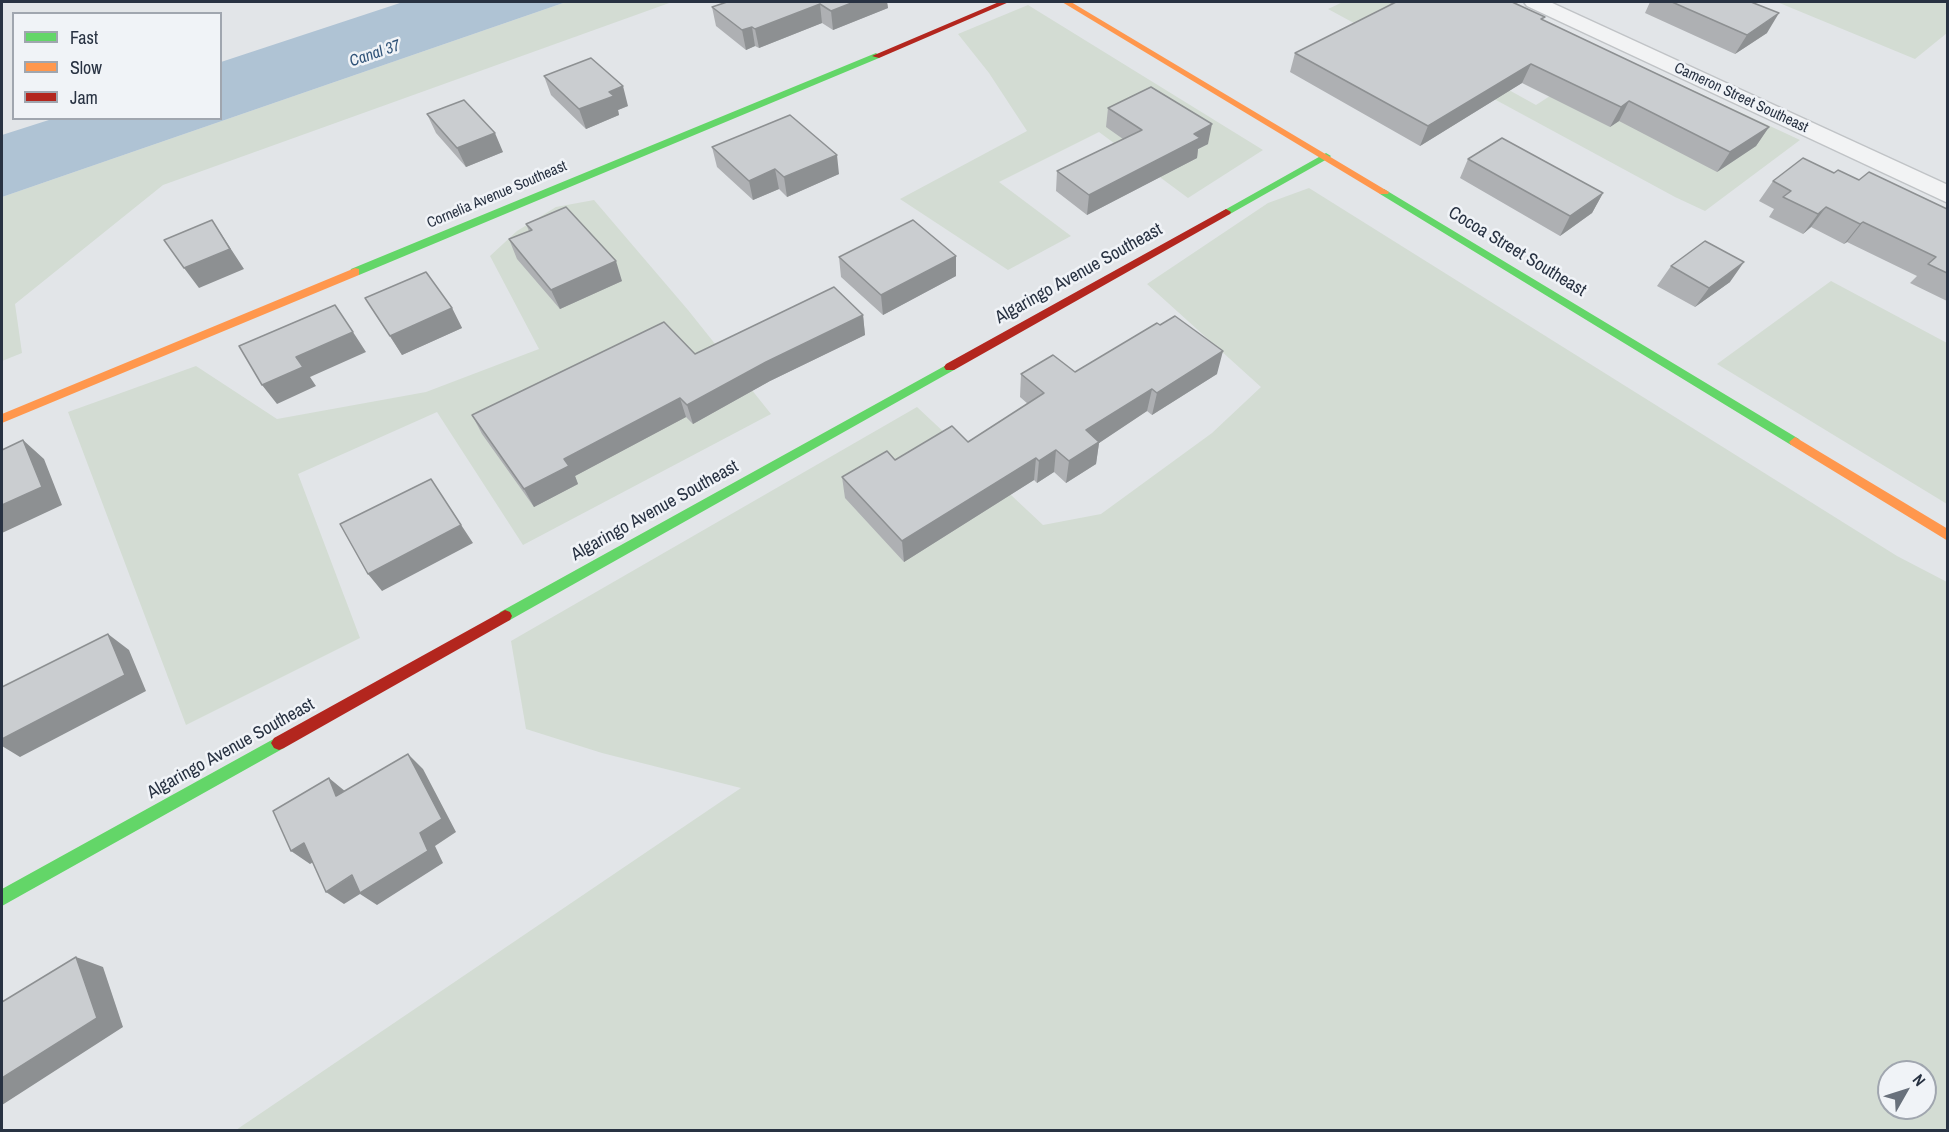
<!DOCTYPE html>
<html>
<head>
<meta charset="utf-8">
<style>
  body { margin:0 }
  #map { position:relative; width:1949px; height:1132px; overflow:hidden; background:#e2e5e8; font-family:"Archivo Narrow",sans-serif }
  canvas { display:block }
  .frame { position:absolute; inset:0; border:3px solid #283242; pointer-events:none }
  .legend { position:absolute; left:12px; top:12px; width:210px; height:108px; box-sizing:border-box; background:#f0f3f7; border:2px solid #a0a6af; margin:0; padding:8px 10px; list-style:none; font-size:18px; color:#283242 }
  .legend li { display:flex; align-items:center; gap:12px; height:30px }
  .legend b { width:30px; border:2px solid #a0a6af }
  .north { position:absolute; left:1877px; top:1060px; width:60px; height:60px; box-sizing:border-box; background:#f0f3f7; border:2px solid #a0a6af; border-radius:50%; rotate:51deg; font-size:16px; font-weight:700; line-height:24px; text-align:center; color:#283242 }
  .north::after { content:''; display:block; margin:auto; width:21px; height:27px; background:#69717c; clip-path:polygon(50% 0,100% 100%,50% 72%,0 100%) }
</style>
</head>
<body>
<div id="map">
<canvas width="1949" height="1132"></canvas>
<div class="frame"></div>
<ul class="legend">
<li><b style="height:8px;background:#63d668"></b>Fast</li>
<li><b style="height:8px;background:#ff974d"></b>Slow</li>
<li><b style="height:8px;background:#b3261e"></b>Jam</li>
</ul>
<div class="north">N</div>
</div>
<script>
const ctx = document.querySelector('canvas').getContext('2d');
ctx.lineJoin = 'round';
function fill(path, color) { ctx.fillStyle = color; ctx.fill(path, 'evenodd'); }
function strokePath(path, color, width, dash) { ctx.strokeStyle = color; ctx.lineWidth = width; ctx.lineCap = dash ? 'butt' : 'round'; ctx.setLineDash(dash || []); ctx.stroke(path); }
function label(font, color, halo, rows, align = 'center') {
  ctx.font = font + ' "Archivo Narrow",sans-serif'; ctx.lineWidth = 5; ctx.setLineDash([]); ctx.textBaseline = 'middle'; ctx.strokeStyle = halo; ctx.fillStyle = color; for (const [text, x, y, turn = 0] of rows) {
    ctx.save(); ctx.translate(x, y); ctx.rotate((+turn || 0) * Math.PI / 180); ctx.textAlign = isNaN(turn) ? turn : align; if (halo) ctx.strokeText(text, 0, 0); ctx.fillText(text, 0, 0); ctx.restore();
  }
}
fill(new Path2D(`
  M 566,2 L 672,2 L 163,185 L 15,304 L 22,353 L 2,361 L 2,197 Z
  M 1343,2 L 1500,2 L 1431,47 L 1536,105 L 1615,54 L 1800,140 L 1705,211 L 1675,197 L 1328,9 Z
  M 1777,2 L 1947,2 L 1947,33 L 1915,59 Z
  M 1028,5 L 1263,150 L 1188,198 L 1099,132 L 999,182 L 1071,236 L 1008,270 L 900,199 L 1027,131 L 989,73 L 958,34 Z
  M 1309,188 L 1897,556 L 1947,582 L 1947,1130 L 236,1130 L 741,788 L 602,753 L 526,729 L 511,641 L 917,407 L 1043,525 L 1101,514 L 1212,433 L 1261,387 L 1147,284 L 1268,203 ZM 1889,1072 L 1925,1072 L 1925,1108 L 1889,1108 Z
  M 594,200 L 688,310 L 771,414 L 523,545 L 437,412 L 298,474 L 360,638 L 186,725 L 68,412 L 196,366 L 277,419 L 426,392 L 539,349 L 490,256 L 517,231 L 556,207 Z
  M 1831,281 L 1947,343 L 1947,504 L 1717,364 Z`), '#d3dcd3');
fill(new Path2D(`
  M 403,2 L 566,2 L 2,197 L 2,135 L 52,119 L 220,118 L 221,62 Z`), '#afc3d4');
const street = new Path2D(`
  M 1524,2 L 1550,2 L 1948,185 L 1948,203 L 1527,6 Z`);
strokePath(street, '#c0c3c6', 3);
fill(street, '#f2f3f4');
fill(new Path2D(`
  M 876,53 L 880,56 L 879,58 L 359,275 L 351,275 L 350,272 L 351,269 Z
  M 1326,153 L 1331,156 L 1329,158 L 1230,214 L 1226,215 L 1221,212 Z
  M 1384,189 L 1799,439 L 1801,442 L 1799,445 L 1791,445 L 1380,194 L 1379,192 Z
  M 950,363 L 954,364 L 956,367 L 954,370 L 510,620 L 505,622 L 500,620 L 498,616 L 500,612 Z
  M 279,736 L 284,738 L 287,743 L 284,748 L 2,906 L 2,889 Z`), '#63d668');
fill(new Path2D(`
  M 1062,2 L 1071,2 L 1389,192 L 1388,194 L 1380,194 Z
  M 355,268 L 359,269 L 359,275 L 2,423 L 2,414 Z
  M 1795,437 L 1948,529 L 1948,541 L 1791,445 L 1789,442 Z`), '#ff974d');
fill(new Path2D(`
  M 999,2 L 1009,2 L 879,58 L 872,56 Z
  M 1226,209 L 1231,212 L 1230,214 L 954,370 L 946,370 L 944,367 L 946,364 Z
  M 505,610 L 510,612 L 512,616 L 510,620 L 284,748 L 279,750 L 274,748 L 271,743 L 274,738 Z`), '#b3261e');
fill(new Path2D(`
  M 727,2 L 887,2 L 888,8 L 833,30 L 822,23 L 759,48 L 755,46 L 746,50 L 716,26 L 712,7 Z
  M 1391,2 L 1512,2 L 1543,20 L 1769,127 L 1756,146 L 1717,172 L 1619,121 L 1610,127 L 1522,83 L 1420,146 L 1290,72 L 1295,53 L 1390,5 Z
  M 1650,2 L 1751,2 L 1767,33 L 1735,54 L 1645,13 Z
  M 544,76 L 628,106 L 618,110 L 619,115 L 586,129 L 551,95 Z
  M 1108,108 L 1208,144 L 1198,149 L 1197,158 L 1087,215 L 1056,191 L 1057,171 L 1123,139 L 1106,127 Z
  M 427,114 L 503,152 L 466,167 L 436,133 Z
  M 712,147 L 839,174 L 787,197 L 779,189 L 753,200 L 717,167 Z
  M 1468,159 L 1603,193 L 1592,213 L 1560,236 L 1460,178 Z
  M 1834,173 L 1859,180 L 1947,209 L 1947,301 L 1910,283 L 1917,276 L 1847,242 L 1844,244 L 1811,227 L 1803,234 L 1769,217 L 1774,209 L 1759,201 L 1773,181 Z
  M 526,224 L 622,281 L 560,309 L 517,259 L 509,239 L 529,231 Z
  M 839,257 L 956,276 L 883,315 L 841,277 Z
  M 1671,266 L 1730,282 L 1695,307 L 1657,286 Z
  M 365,298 L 452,308 L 462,328 L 402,355 Z
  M 863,315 L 865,335 L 770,381 L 693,424 L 686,417 L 575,476 L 578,484 L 534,507 L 482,434 L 472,415 L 695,354 Z
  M 1160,325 L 1217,374 L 1152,415 L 1147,411 L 1099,443 L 1096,464 L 1066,483 L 1054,472 L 1037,483 L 1034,480 L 904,562 L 845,498 L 842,477 L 895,460 L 968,442 L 1028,404 L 1020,397 L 1021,374 L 1075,372 Z`), '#aeb0b3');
fill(new Path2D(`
  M 854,2 L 887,2 L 888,8 L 833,30 L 831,11 Z
  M 820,4 L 822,23 L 759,48 L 755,29 Z
  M 1779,13 L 1767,33 L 1735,54 L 1747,35 Z
  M 752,27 L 755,46 L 746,50 L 742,30 Z
  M 1531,64 L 1522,83 L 1420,146 L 1428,126 Z
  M 623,86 L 628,106 L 618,110 L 619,115 L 586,129 L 579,109 L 609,92 Z
  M 1629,101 L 1619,121 L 1610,127 L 1621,107 Z
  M 1212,124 L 1208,144 L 1198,149 L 1197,158 L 1087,215 L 1089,195 L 1194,134 Z
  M 1769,127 L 1756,146 L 1717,172 L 1730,152 Z
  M 495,133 L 503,152 L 466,167 L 457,148 Z
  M 837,155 L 839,174 L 787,197 L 784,177 Z
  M 775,169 L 779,189 L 753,200 L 749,181 Z
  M 1603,193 L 1592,213 L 1560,236 L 1570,216 Z
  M 1826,207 L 1811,227 L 1803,234 L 1818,214 Z
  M 212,220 L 244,269 L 199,288 L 184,268 Z
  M 1863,222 L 1847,242 L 1844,244 L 1860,224 Z
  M 956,256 L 956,276 L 883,315 L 881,295 Z
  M 616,261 L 622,281 L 560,309 L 551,290 Z
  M 1744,262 L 1730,282 L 1695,307 L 1709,288 Z
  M 452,308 L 462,328 L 402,355 L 390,336 Z
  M 863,315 L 865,335 L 770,381 L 693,424 L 687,405 L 766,362 Z
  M 353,332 L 366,352 L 310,377 L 316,386 L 277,404 L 262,385 L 296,357 Z
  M 1223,351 L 1217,374 L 1152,415 L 1157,393 Z
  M 1152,389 L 1147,411 L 1099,443 L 1096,464 L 1066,483 L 1069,461 L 1086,430 Z
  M 680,398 L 686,417 L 575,476 L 578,484 L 534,507 L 524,489 L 564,459 Z
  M 23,440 L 44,459 L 62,505 L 2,533 L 2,505 Z
  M 1056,450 L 1054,472 L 1037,483 L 1039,461 Z
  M 1036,458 L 1034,480 L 904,562 L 902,541 Z
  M 431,479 L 473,543 L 382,591 L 368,574 Z
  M 108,634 L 129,650 L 146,691 L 20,757 L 2,746 L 2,739 Z
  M 408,754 L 423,769 L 456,832 L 435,846 L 443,863 L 377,905 L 360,894 L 344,904 L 326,892 L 420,833 Z
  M 329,778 L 346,792 L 336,796 Z
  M 304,843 L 323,856 L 310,864 L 291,851 Z
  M 76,957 L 103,967 L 123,1027 L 2,1105 L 2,1078 Z`), '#8d9092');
const building = new Path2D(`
  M 727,2 L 854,2 L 831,11 L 820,4 L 755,29 L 752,27 L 742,30 L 712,7 Z
  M 1396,2 L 1512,2 L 1545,17 L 1541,19 L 1769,127 L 1730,152 L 1629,101 L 1621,107 L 1531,64 L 1428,126 L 1295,53 Z
  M 1672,2 L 1751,2 L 1779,13 L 1747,35 Z
  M 591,58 L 623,86 L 609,92 L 614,96 L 579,109 L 544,76 Z
  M 1151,87 L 1212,124 L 1194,134 L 1200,138 L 1089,195 L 1057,171 L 1142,130 L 1108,108 Z
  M 464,100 L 495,133 L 457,148 L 427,114 Z
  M 790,115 L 837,155 L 784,177 L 775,169 L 749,181 L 712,147 Z
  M 1502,138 L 1603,193 L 1570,216 L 1468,159 Z
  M 1803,158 L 1834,173 L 1838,170 L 1859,180 L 1869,172 L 1947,209 L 1947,273 L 1928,264 L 1936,257 L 1863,222 L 1860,224 L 1826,207 L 1818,214 L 1783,197 L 1791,191 L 1773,181 Z
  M 566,207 L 616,261 L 551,290 L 509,239 L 532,230 L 526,224 Z
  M 212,220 L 230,249 L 184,268 L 164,240 Z
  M 913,220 L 956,256 L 881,295 L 839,257 Z
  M 1705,241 L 1744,262 L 1709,288 L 1671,266 Z
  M 426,272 L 452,308 L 390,336 L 365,298 Z
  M 834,287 L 863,315 L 766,362 L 687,405 L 680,398 L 564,459 L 569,466 L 524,489 L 472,415 L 664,322 L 695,354 Z
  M 335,305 L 353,332 L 296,357 L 303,367 L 262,385 L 239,346 Z
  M 1175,316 L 1223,351 L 1157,393 L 1152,389 L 1086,430 L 1099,442 L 1069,461 L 1056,450 L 1039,461 L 1036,458 L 902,541 L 842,477 L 887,451 L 895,460 L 952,426 L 968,442 L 1044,393 L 1021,374 L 1053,355 L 1075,372 L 1157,323 L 1160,325 Z
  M 23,440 L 42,487 L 2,505 L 2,450 Z
  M 431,479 L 461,525 L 368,574 L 340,524 Z
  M 108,634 L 125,675 L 2,739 L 2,687 Z
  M 408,754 L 442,819 L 420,833 L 428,851 L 360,893 L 352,875 L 326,892 L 304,843 L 291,851 L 273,811 L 329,778 L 336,796 Z
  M 76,957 L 97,1018 L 2,1078 L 2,1002 Z`);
fill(building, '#cacdd0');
strokePath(building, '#8d9092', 1.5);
label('15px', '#283242', '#f0f3f7', [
  ["Cameron Street Southeast",1741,98,25],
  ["Cornelia Avenue Southeast",497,195,-23]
]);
label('italic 16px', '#305378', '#f0f3f7', [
  ["Canal 37",375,54,-19]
]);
label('18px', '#283242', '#f0f3f7', [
  ["Cocoa Street Southeast",1517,252,31],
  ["Algaringo Avenue Southeast",1079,274,-29],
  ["Algaringo Avenue Southeast",655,511,-29],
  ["Algaringo Avenue Southeast",231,749,-29]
]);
</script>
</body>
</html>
